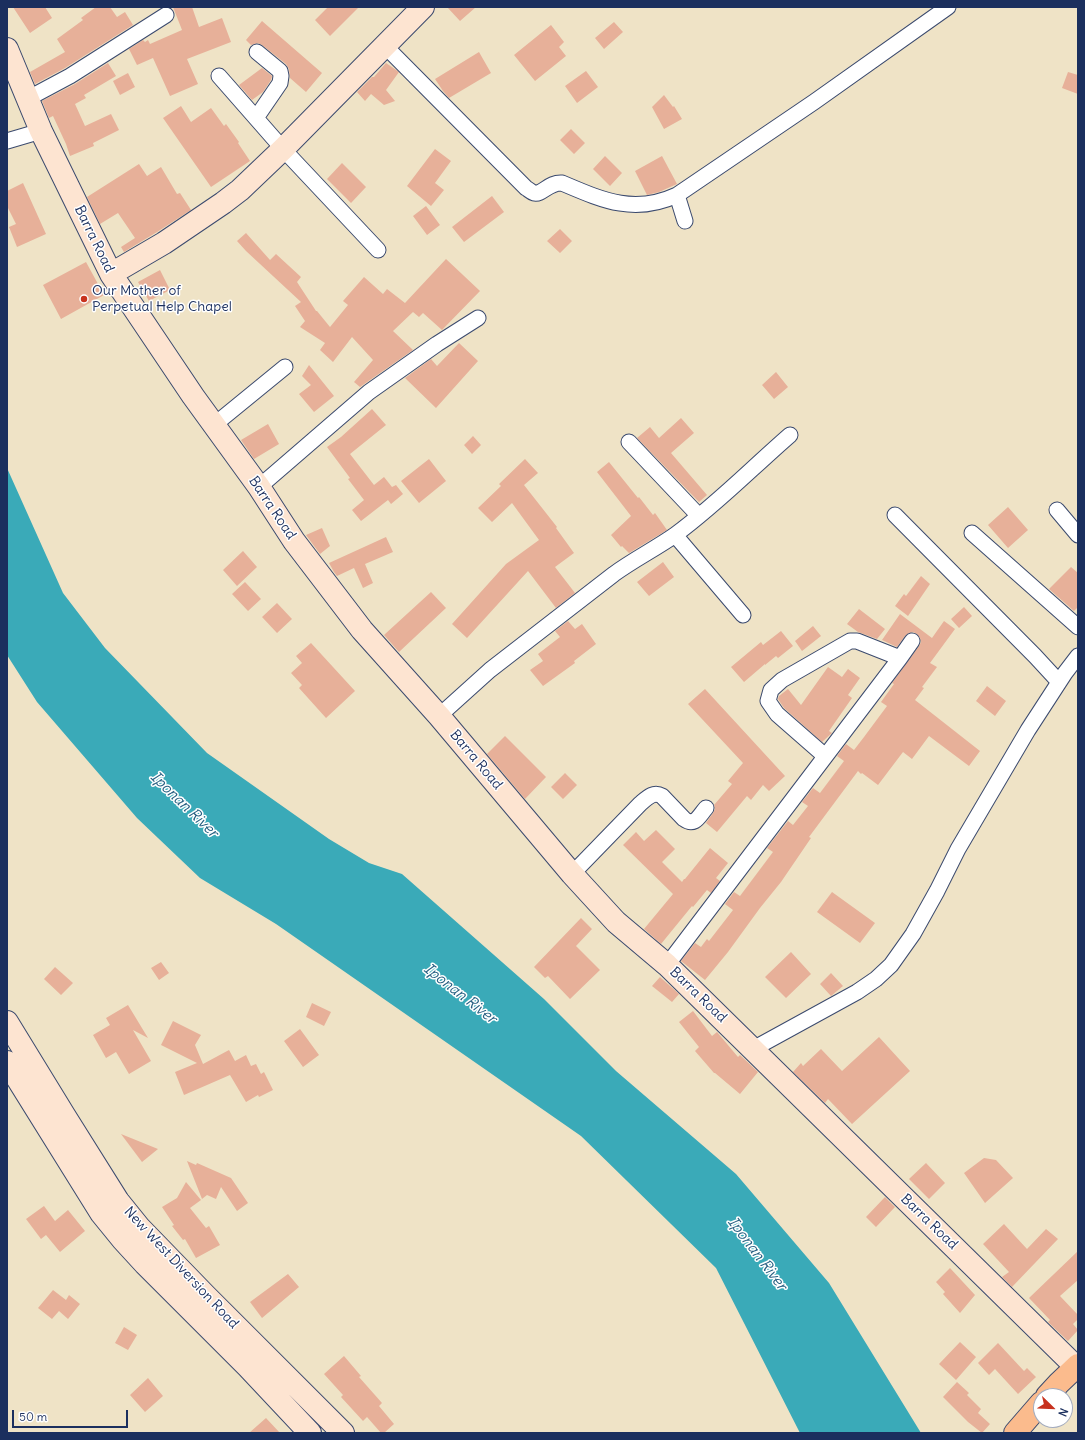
<!DOCTYPE html>
<html>
<head>
<meta charset="utf-8">
<style>
  body { margin:0 }
  #map { position:relative; width:1085px; height:1440px; overflow:hidden; background:#efe3c6; font-family:Delius,sans-serif }
  canvas { display:block }
  .frame { position:absolute; inset:0; border:8px solid #1b2f5e; pointer-events:none }
  .north { position:absolute; left:1033px; top:1388px; width:40px; height:40px; box-sizing:border-box; background:#fff; border:1px solid #a4acbf; border-radius:50%; rotate:113deg; font-size:11px; font-weight:700; line-height:16px; text-align:center; color:#1b2f5e }
  .north::after { content:''; display:block; margin:auto; width:14px; height:18px; background:#c8321e; clip-path:polygon(50% 0,100% 100%,50% 72%,0 100%) }
  .scale { position:absolute; left:12px; top:1410px; width:116px; height:18px; box-sizing:border-box; border:2px solid #1b2f5e; border-top:0; padding-left:5px; font-size:12px; line-height:14px; white-space:nowrap; color:#1b2f5e; -webkit-text-stroke:3px #fff; paint-order:stroke }
</style>
</head>
<body>
<div id="map">
<canvas width="1085" height="1440"></canvas>
<div class="frame"></div>
<div class="north">N</div>
<div class="scale">50 m</div>
</div>
<script>
const ctx = document.querySelector('canvas').getContext('2d');
ctx.lineJoin = 'round';
function fill(path, color) { ctx.fillStyle = color; ctx.fill(path, 'evenodd'); }
function strokePath(path, color, width, dash) { ctx.strokeStyle = color; ctx.lineWidth = width; ctx.lineCap = dash ? 'butt' : 'round'; ctx.setLineDash(dash || []); ctx.stroke(path); }
function label(font, color, halo, rows, align = 'center') {
  ctx.font = font + ' Delius,sans-serif'; ctx.lineWidth = 3; ctx.setLineDash([]); ctx.textBaseline = 'middle'; ctx.strokeStyle = halo; ctx.fillStyle = color; for (const [text, x, y, turn = 0] of rows) {
    ctx.save(); ctx.translate(x, y); ctx.rotate((+turn || 0) * Math.PI / 180); ctx.textAlign = isNaN(turn) ? turn : align; if (halo) ctx.strokeText(text, 0, 0); ctx.fillText(text, 0, 0); ctx.restore();
  }
}
fill(new Path2D(`
  M 7,468 L 63,593 L 105,648 L 207,753 L 329,839 L 369,863 L 402,874 L 544,999 L 616,1071 L 736,1174 L 829,1283 L 921,1433 L 800,1433 L 716,1268 L 581,1136 L 276,924 L 200,878 L 137,818 L 37,702 L 7,655 Z`), '#3aaab8');
fill(new Path2D(`
  M 13,7 L 45,7 L 52,18 L 30,33 Z
  M 96,7 L 110,7 L 117,17 L 125,12 L 133,25 L 65,68 L 35,84 L 30,72 L 65,52 L 57,39 L 83,20 L 81,18 Z
  M 173,7 L 192,7 L 199,27 L 222,18 L 231,42 L 187,59 L 198,84 L 170,96 L 153,58 L 137,65 L 129,49 L 143,40 L 145,42 L 148,40 L 150,44 L 182,30 Z
  M 328,7 L 359,7 L 330,36 L 315,20 Z
  M 447,7 L 476,7 L 460,21 Z
  M 262,21 L 322,73 L 306,92 L 290,78 L 289,69 L 286,64 L 262,45 L 258,43 L 251,45 L 246,40 Z
  M 614,22 L 623,32 L 604,49 L 595,38 Z
  M 551,25 L 564,42 L 559,47 L 566,56 L 535,81 L 514,55 Z
  M 479,52 L 491,73 L 449,98 L 443,91 L 435,79 Z
  M 108,63 L 116,76 L 84,95 L 86,98 L 75,104 L 85,126 L 111,114 L 119,130 L 93,143 L 94,146 L 70,156 L 66,144 L 53,116 L 49,118 L 42,101 L 75,84 Z
  M 386,63 L 399,72 L 386,90 L 395,101 L 384,105 L 371,94 L 365,101 L 357,92 L 372,77 L 374,77 Z
  M 262,68 L 272,76 L 271,80 L 263,92 L 252,100 L 239,85 Z
  M 586,71 L 598,87 L 577,103 L 565,86 Z
  M 1068,72 L 1078,75 L 1078,94 L 1062,88 Z
  M 128,73 L 135,87 L 120,95 L 113,81 Z
  M 664,95 L 673,107 L 674,106 L 682,119 L 664,129 L 652,107 Z
  M 181,106 L 191,122 L 211,108 L 224,126 L 226,124 L 239,142 L 238,143 L 250,161 L 211,187 L 163,118 Z
  M 571,129 L 585,143 L 574,154 L 560,140 Z
  M 435,149 L 451,161 L 435,183 L 444,190 L 431,206 L 407,186 Z
  M 605,156 L 622,173 L 610,186 L 593,169 Z
  M 662,156 L 677,184 L 659,192 L 647,195 L 635,171 Z
  M 342,163 L 366,187 L 351,203 L 327,179 Z
  M 139,164 L 147,176 L 161,167 L 177,194 L 180,193 L 191,210 L 157,232 L 124,252 L 121,247 L 135,238 L 118,213 L 100,224 L 87,197 Z
  M 23,183 L 46,234 L 17,247 L 9,227 L 16,224 L 7,206 L 7,191 Z
  M 492,196 L 504,212 L 464,242 L 452,227 Z
  M 426,206 L 440,225 L 427,235 L 413,216 Z
  M 560,229 L 572,241 L 560,253 L 547,241 Z
  M 246,233 L 270,260 L 276,254 L 301,277 L 297,282 L 316,311 L 317,311 L 330,327 L 348,305 L 343,301 L 364,277 L 383,294 L 387,289 L 405,303 L 446,259 L 480,291 L 442,330 L 423,313 L 419,317 L 413,312 L 393,331 L 413,350 L 360,387 L 354,382 L 373,360 L 352,337 L 333,362 L 320,350 L 325,343 L 300,327 L 305,321 L 295,306 L 301,302 L 246,251 L 237,241 Z
  M 86,262 L 104,295 L 61,319 L 43,285 Z
  M 160,270 L 170,290 L 149,301 L 138,282 Z
  M 459,343 L 478,361 L 436,408 L 405,378 L 431,359 L 437,366 Z
  M 309,365 L 334,396 L 314,412 L 299,394 L 311,385 L 302,376 Z
  M 776,372 L 788,387 L 774,399 L 762,385 Z
  M 372,409 L 386,425 L 350,454 L 374,485 L 384,477 L 392,487 L 396,485 L 403,494 L 391,504 L 388,500 L 361,521 L 352,510 L 364,500 L 348,479 L 350,478 L 327,447 L 341,437 Z
  M 681,418 L 694,433 L 671,453 L 707,495 L 699,502 L 637,438 L 650,427 L 659,438 Z
  M 268,424 L 279,444 L 254,459 L 241,440 Z
  M 473,436 L 481,445 L 472,454 L 464,445 Z
  M 429,459 L 446,481 L 419,503 L 401,481 Z
  M 525,459 L 538,473 L 524,485 L 557,527 L 556,528 L 574,553 L 555,567 L 575,593 L 556,608 L 528,571 L 467,638 L 452,624 L 506,564 L 539,540 L 512,503 L 492,522 L 478,508 L 501,486 L 499,484 Z
  M 609,462 L 638,498 L 639,497 L 653,515 L 655,513 L 667,530 L 629,553 L 622,546 L 621,547 L 611,535 L 631,516 L 597,472 Z
  M 1008,507 L 1028,530 L 1008,548 L 988,525 Z
  M 322,528 L 330,546 L 320,554 L 306,535 Z
  M 386,537 L 393,552 L 365,564 L 373,583 L 363,588 L 354,568 L 337,576 L 334,572 L 329,563 Z
  M 243,551 L 257,567 L 237,586 L 223,570 Z
  M 663,562 L 674,577 L 649,596 L 637,582 Z
  M 1071,567 L 1078,573 L 1078,607 L 1074,611 L 1049,589 Z
  M 921,576 L 930,584 L 908,616 L 895,606 L 904,594 L 906,596 Z
  M 245,582 L 261,599 L 248,611 L 232,594 Z
  M 431,592 L 446,608 L 399,652 L 384,635 Z
  M 277,603 L 292,619 L 277,633 L 262,617 Z
  M 964,607 L 972,616 L 959,628 L 951,619 Z
  M 859,609 L 885,629 L 877,639 L 858,632 L 847,624 Z
  M 900,614 L 932,638 L 944,621 L 955,629 L 930,663 L 937,667 L 922,687 L 924,688 L 915,700 L 980,751 L 969,766 L 929,736 L 912,759 L 903,752 L 878,785 L 862,773 L 861,774 L 858,771 L 809,837 L 811,838 L 781,882 L 760,908 L 728,952 L 705,980 L 681,961 L 695,943 L 701,947 L 707,939 L 709,941 L 733,910 L 725,904 L 734,892 L 740,896 L 773,852 L 767,848 L 788,821 L 793,825 L 808,806 L 802,802 L 813,788 L 820,793 L 844,761 L 837,756 L 846,744 L 854,750 L 864,737 L 887,706 L 881,702 L 894,684 L 892,683 L 919,646 L 921,642 L 920,638 L 917,634 L 913,632 L 909,633 L 905,636 L 897,647 L 882,640 Z
  M 568,621 L 575,629 L 582,624 L 596,644 L 574,661 L 575,663 L 543,686 L 530,670 L 543,661 L 538,654 L 560,637 L 555,631 Z
  M 813,626 L 821,636 L 802,651 L 795,641 Z
  M 781,631 L 793,646 L 778,658 L 776,656 L 765,665 L 765,664 L 744,682 L 731,667 L 761,642 L 763,645 Z
  M 311,643 L 355,691 L 326,718 L 299,688 L 302,685 L 291,673 L 302,663 L 296,656 Z
  M 828,667 L 842,677 L 848,669 L 860,678 L 848,695 L 852,698 L 829,731 L 832,733 L 822,742 L 784,708 L 778,699 L 779,696 L 788,689 L 801,705 Z
  M 987,686 L 1006,701 L 995,716 L 976,701 Z
  M 705,689 L 785,776 L 769,791 L 763,785 L 751,800 L 747,796 L 717,832 L 706,823 L 713,813 L 715,809 L 714,805 L 732,784 L 728,781 L 743,763 L 688,704 Z
  M 505,736 L 546,777 L 525,799 L 487,754 Z
  M 565,773 L 577,785 L 563,799 L 551,787 Z
  M 656,830 L 675,849 L 662,862 L 682,882 L 684,879 L 685,879 L 710,848 L 728,863 L 716,878 L 720,881 L 711,893 L 707,890 L 693,907 L 692,906 L 661,944 L 644,929 L 673,894 L 623,845 L 636,832 L 644,841 Z
  M 832,892 L 875,923 L 860,943 L 817,912 Z
  M 581,918 L 592,929 L 576,946 L 600,970 L 570,999 L 548,976 L 545,978 L 534,967 Z
  M 791,952 L 811,974 L 786,998 L 765,977 Z
  M 161,962 L 169,973 L 159,980 L 151,968 Z
  M 55,967 L 73,983 L 61,995 L 44,979 Z
  M 831,973 L 843,986 L 831,996 L 820,984 Z
  M 660,977 L 679,994 L 672,1002 L 652,986 Z
  M 312,1003 L 331,1012 L 324,1026 L 306,1017 Z
  M 128,1005 L 148,1038 L 133,1030 L 151,1061 L 129,1074 L 116,1052 L 106,1058 L 93,1035 L 110,1025 L 106,1018 Z
  M 693,1011 L 712,1036 L 717,1032 L 738,1057 L 740,1055 L 758,1072 L 740,1094 L 715,1073 L 714,1073 L 695,1051 L 699,1047 L 679,1022 Z
  M 173,1021 L 201,1035 L 195,1045 L 203,1064 L 229,1050 L 235,1061 L 246,1055 L 251,1066 L 256,1064 L 261,1074 L 264,1072 L 273,1090 L 259,1097 L 258,1095 L 246,1102 L 230,1075 L 184,1095 L 175,1072 L 197,1063 L 161,1045 Z
  M 300,1029 L 319,1055 L 303,1067 L 284,1041 Z
  M 879,1037 L 910,1071 L 852,1124 L 828,1099 L 825,1103 L 793,1072 L 801,1063 L 803,1066 L 821,1049 L 842,1071 Z
  M 121,1134 L 158,1149 L 142,1162 Z
  M 984,1158 L 996,1160 L 1013,1178 L 985,1203 L 964,1173 Z
  M 187,1161 L 196,1165 L 197,1163 L 231,1178 L 248,1203 L 237,1211 L 221,1187 L 216,1199 L 207,1195 L 202,1199 Z
  M 926,1163 L 945,1183 L 929,1199 L 909,1179 Z
  M 186,1182 L 201,1200 L 190,1208 L 206,1228 L 209,1226 L 220,1245 L 196,1258 L 185,1239 L 183,1240 L 172,1226 L 174,1225 L 162,1207 L 177,1198 Z
  M 885,1197 L 895,1207 L 876,1227 L 866,1217 Z
  M 44,1206 L 55,1221 L 68,1210 L 85,1231 L 60,1252 L 46,1235 L 41,1239 L 26,1219 Z
  M 1004,1224 L 1027,1249 L 1046,1229 L 1058,1239 L 1012,1287 L 1002,1277 L 1009,1272 L 983,1244 Z
  M 1078,1251 L 1078,1280 L 1060,1296 L 1078,1315 L 1078,1319 L 1073,1324 L 1078,1330 L 1068,1341 L 1048,1322 L 1050,1320 L 1029,1298 Z
  M 950,1268 L 975,1295 L 960,1313 L 943,1294 L 945,1292 L 936,1282 Z
  M 288,1274 L 299,1287 L 262,1318 L 250,1302 Z
  M 53,1290 L 66,1300 L 69,1295 L 80,1304 L 68,1319 L 59,1311 L 52,1319 L 38,1308 Z
  M 124,1327 L 137,1335 L 128,1350 L 115,1343 Z
  M 960,1342 L 976,1357 L 956,1380 L 939,1364 Z
  M 998,1343 L 1024,1371 L 1027,1368 L 1036,1377 L 1018,1394 L 995,1369 L 989,1375 L 978,1363 Z
  M 344,1356 L 361,1376 L 359,1377 L 382,1403 L 379,1406 L 394,1424 L 384,1433 L 381,1433 L 367,1417 L 363,1421 L 341,1397 L 343,1395 L 324,1374 Z
  M 148,1378 L 163,1396 L 145,1412 L 130,1395 Z
  M 957,1382 L 969,1393 L 967,1395 L 981,1409 L 978,1413 L 990,1424 L 982,1433 L 968,1422 L 943,1397 Z
  M 266,1418 L 280,1433 L 249,1433 Z`), '#e7b099');
const street = new Path2D(`
  M 385,46 L 526,188 C 528,189 531,192 534,193 C 542,195 549,182 562,183 C 602,200 634,215 677,195 L 814,102 L 948,7
  M 219,76 L 283,149 L 378,250
  M 27,99 L 70,76 L 166,15
  M 256,118 L 280,83 L 281,76 L 280,71 L 257,52
  M 7,141 L 41,131
  M 677,195 L 685,221
  M 214,425 L 285,367
  M 629,442 L 699,516
  M 259,487 L 369,392 L 437,344 L 478,318
  M 1057,510 L 1078,535
  M 895,515 L 1035,656 L 1059,682
  M 972,533 L 1078,627
  M 675,535 L 743,615
  M 439,716 L 490,670 L 614,574 C 633,560 655,549 675,535 C 716,505 752,468 790,435
  M 825,756 L 777,714 L 768,701 L 771,690 L 782,680 L 850,641 L 857,641 L 900,658
  M 572,874 L 640,804 C 647,798 653,791 662,796 L 684,819 C 695,827 699,816 706,808
  M 667,965 L 900,658 L 912,641
  M 753,1049 L 857,992 L 876,979 L 891,965 L 913,934 L 937,891 L 958,849 L 1028,730 L 1065,673 L 1078,656`);
const secondary = new Path2D(`
  M 7,49 L 41,131 L 111,274 L 193,396 L 259,487 L 294,541 L 362,630 L 439,716 L 572,874 L 616,922 L 667,965 L 1076,1367
  M 111,274 L 164,243 L 223,203 L 240,190 L 283,149 L 423,7
  M 7,1022 L 64,1115 L 118,1201 L 139,1227 L 205,1295 L 343,1433
  M 7,1062 L 101,1213 L 123,1240 L 145,1264 L 248,1367 L 310,1433`);
const primary = new Path2D(`
  M 1047,1396 L 1059,1383 L 1078,1365
  M 1015,1433 L 1041,1403`);
strokePath(street, '#3b4a6e', 17);
strokePath(secondary, '#3b4a6e', 24);
strokePath(primary, '#3b4a6e', 24);
strokePath(street, '#fff', 15);
strokePath(secondary, '#fde4d1', 22);
strokePath(primary, '#fbbb8d', 22);
for (const [x, y, r, color] of [
  [84,299,4,"#c8321e"]
]) { const dot = new Path2D(); dot.arc(x, y, r, 0, 2 * Math.PI); ctx.fillStyle = color; ctx.fill(dot); strokePath(dot, '#fff', 1.5); }
label('14px', '#1b2f5e', '#fff', [
  ["Barra Road",94,239,64],
  ["Barra Road",272,508,56],
  ["Barra Road",476,760,50],
  ["Barra Road",698,995,44],
  ["Barra Road",929,1222,44],
  ["New West Diversion Road",181,1268,47]
]);
label('14px', '#1b2f5e', '#fff', [
  ["Our Mother of",92,291],
  ["Perpetual Help Chapel",92,307]
], 'left');
label('italic 15px', '#276082', '#fff', [
  ["Iponan River",184,805,44],
  ["Iponan River",460,994,38],
  ["Iponan River",757,1254,53]
]);
</script>
</body>
</html>
